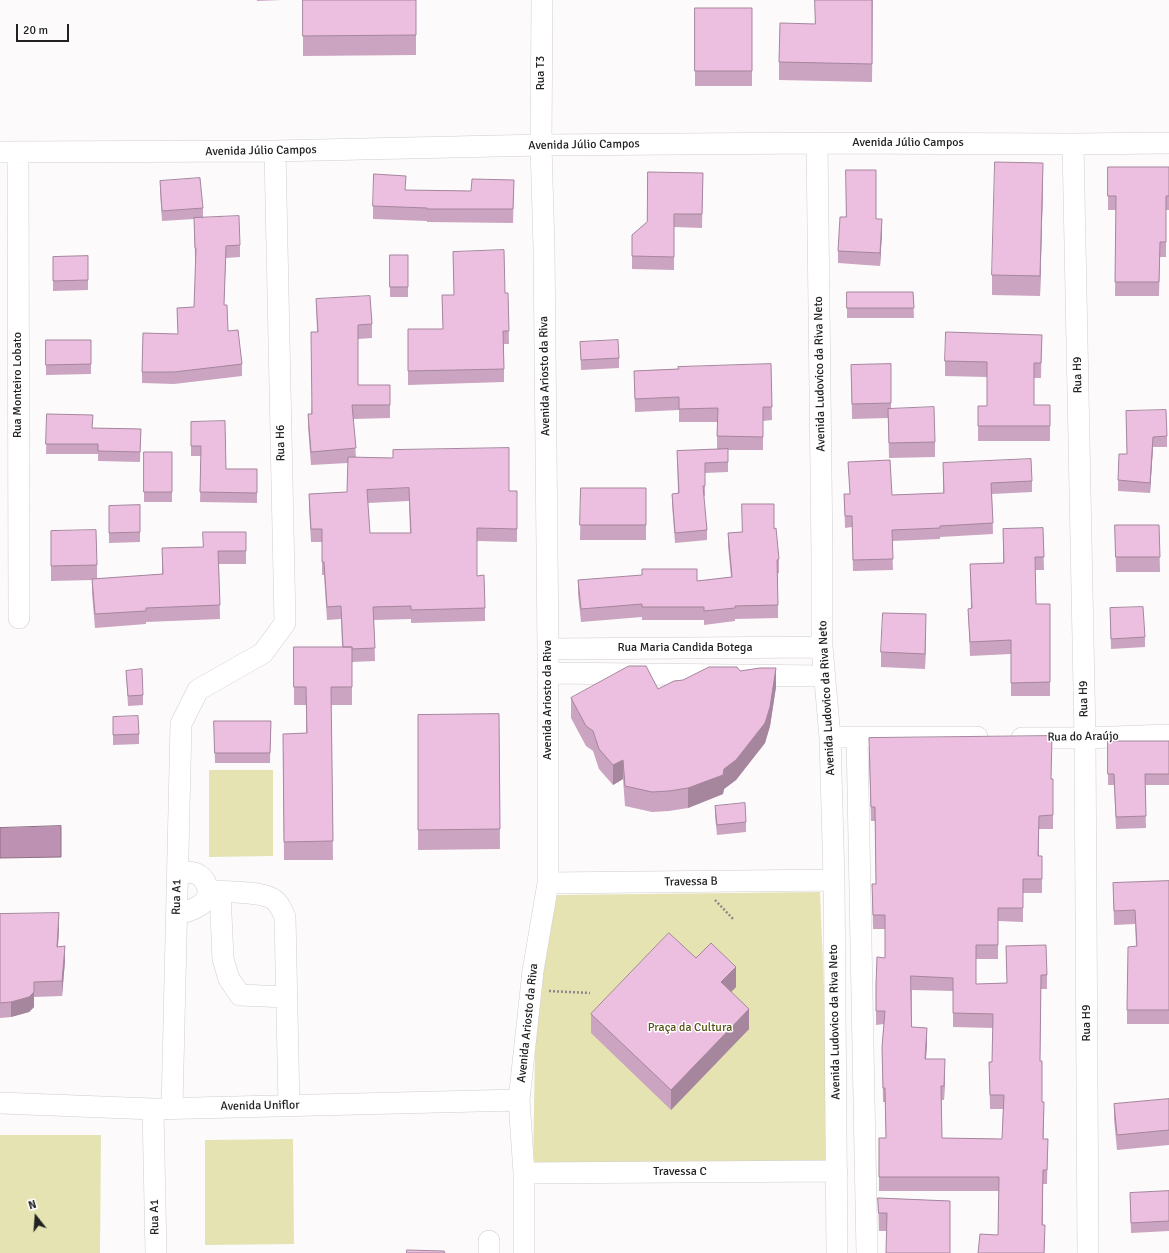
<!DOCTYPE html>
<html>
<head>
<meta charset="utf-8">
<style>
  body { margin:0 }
  #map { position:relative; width:1169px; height:1253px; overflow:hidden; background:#fdfafc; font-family:Signika,sans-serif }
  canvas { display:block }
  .north { position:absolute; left:16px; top:1197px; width:40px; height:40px; -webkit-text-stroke:3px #fff; paint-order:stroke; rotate:343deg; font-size:11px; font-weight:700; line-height:16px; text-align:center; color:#222122 }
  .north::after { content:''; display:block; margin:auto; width:14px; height:18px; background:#222122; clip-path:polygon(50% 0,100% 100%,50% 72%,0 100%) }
  .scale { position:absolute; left:16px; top:24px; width:53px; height:18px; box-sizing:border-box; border:2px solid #222122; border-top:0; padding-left:5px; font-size:12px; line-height:14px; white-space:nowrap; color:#222122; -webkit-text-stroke:3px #fff; paint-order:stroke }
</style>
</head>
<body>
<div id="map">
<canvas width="1169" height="1253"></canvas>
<div class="north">N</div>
<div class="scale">20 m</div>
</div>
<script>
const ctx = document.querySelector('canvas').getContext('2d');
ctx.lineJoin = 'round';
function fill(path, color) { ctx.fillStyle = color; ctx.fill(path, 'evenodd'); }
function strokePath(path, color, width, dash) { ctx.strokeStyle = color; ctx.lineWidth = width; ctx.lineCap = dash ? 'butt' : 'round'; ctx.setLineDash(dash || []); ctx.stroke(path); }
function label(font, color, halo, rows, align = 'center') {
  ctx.font = font + ' Signika,sans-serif'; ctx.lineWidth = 3; ctx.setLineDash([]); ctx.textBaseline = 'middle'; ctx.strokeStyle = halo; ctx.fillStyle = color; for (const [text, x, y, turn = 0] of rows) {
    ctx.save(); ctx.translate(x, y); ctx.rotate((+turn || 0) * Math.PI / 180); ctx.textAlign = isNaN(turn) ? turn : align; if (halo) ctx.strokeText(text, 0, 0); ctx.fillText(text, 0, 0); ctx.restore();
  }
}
fill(new Path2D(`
  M 209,770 L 273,770 L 273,856 L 209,857 Z
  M 820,892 L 831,1160 L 533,1166 L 535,1050 L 541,978 L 557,895 Z
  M 0,1135 L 101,1135 L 100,1253 L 0,1253 Z
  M 293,1139 L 294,1244 L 205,1245 L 205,1140 Z`), '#e5e3b2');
const water = new Path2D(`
  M 61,826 L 61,857 L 0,858 L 0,828 Z`);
fill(water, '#bc91b1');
strokePath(water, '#8e6f86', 1);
const minor = new Path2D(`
  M 817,143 L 822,555 L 822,647 L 830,737 L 834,880 L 837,1253
  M 1073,144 L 1085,738 L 1088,1253
  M 0,152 L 275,151 L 541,145 L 817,143 L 1073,144 L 1169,143
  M 18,152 L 19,618
  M 548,649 L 822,647
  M 548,673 L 824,676
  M 842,737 L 977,737
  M 857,737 L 867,1253
  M 1022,738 L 1085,738 L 1169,735
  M 548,883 L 834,880
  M 209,891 C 225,892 260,891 273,899 C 279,903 282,910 285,917 L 289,1106
  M 220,892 L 223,959 L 229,979 L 240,995 L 287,997
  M 177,914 C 191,911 213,904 207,886 C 205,881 202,876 197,874 C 192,872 184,872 178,871
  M 0,1103 L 153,1109 L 519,1100
  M 172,1108 L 181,724 L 198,690 L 263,653 L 285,623 L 275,151
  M 153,1109 L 156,1253
  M 524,1173 L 837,1171
  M 489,1253 L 489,1241
  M 524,1253 L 524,1173 L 519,1100 L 533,971 L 548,883 L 548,649 L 544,248 L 541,145 L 542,0`);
strokePath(minor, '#d0cdcf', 22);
strokePath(new Path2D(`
  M 715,900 L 734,920
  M 549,991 L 590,993`), '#8b898b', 2.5, [2, 2]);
strokePath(minor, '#fff', 21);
fill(new Path2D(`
  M 257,0 L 281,0 L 257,1 Z
  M 303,0 L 416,0 L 416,55 L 303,56 Z
  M 873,0 L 872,82 L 779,80 L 779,62 Z
  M 695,8 L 752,8 L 752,86 L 695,86 Z
  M 1108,167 L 1169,167 L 1169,210 L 1166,210 L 1166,257 L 1160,257 L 1159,296 L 1115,296 L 1116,210 L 1108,210 Z
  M 703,173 L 702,228 L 674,227 L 674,270 L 632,269 L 632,235 Z
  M 514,180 L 513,223 L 427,222 L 427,221 L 373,219 L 373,206 L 406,190 L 471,191 Z
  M 160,181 L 203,208 L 203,217 L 240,245 L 240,257 L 226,258 L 224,305 L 228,331 L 242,364 L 242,376 L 174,384 L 142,383 L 142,372 L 178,334 L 177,308 L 194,307 L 196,259 L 195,259 L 194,219 L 162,221 L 160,191 Z
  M 1043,183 L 1040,296 L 992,295 L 992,275 Z
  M 876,219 L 882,232 L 880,266 L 838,263 L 838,251 Z
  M 453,252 L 505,293 L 508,293 L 509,344 L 504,344 L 504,382 L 408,385 L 408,329 L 443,329 L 442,295 L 454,295 Z
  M 390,255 L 408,255 L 408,297 L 390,297 Z
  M 88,256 L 88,290 L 53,291 L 53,257 Z
  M 847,292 L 913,292 L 914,318 L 847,318 Z
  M 316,299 L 372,324 L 372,338 L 358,339 L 358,385 L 390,385 L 390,418 L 353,419 L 356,457 L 509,491 L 517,491 L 517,542 L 477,541 L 477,576 L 485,608 L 485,621 L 411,623 L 411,619 L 374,620 L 375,661 L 352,662 L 352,705 L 331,705 L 333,860 L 284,860 L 283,752 L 306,733 L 306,705 L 294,705 L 294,647 L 342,647 L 341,619 L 327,620 L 324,575 L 322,575 L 322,542 L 311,542 L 309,508 L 309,494 L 347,492 L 348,463 L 311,465 L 308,427 L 308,414 L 311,414 L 317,332 ZM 409,501 L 410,533 L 370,533 L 368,503 Z
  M 1042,335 L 1041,378 L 1034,378 L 1034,405 L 1050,405 L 1050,441 L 978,441 L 978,406 L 987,406 L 987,377 L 945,376 L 945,361 Z
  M 46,340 L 91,340 L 91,374 L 46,375 Z
  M 580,342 L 619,358 L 619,368 L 581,370 Z
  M 771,364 L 772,420 L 763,421 L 763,450 L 728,450 L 728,472 L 705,473 L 705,496 L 703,496 L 707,530 L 707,540 L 675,543 L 672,504 L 672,494 L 678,493 L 677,451 L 717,449 L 717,422 L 679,422 L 679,410 L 635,412 L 634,371 Z
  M 891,364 L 891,409 L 935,442 L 935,457 L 889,458 L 888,418 L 852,419 L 851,365 Z
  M 47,414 L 93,428 L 141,429 L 140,462 L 98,461 L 98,454 L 46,454 Z
  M 1126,421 L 1167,436 L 1167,447 L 1153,447 L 1150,493 L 1118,491 L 1118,480 L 1127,454 Z
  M 191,422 L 226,469 L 257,469 L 257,503 L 200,502 L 201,456 L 191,456 Z
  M 144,452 L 172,452 L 172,502 L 144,502 Z
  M 848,462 L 892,495 L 943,493 L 943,463 L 1032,481 L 1032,492 L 992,494 L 993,534 L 940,537 L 940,539 L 892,541 L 893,570 L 853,571 L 852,527 L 845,528 L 844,494 L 850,494 Z
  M 581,488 L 646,488 L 646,540 L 580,540 Z
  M 140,505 L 140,542 L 109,543 L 109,506 Z
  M 1115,525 L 1159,525 L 1160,572 L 1116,572 Z
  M 1043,528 L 1044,570 L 1035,570 L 1036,604 L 1050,604 L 1050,696 L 1011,696 L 1011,654 L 970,656 L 968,609 L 971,608 L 970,564 L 1003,563 L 1003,529 Z
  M 774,529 L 779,559 L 779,573 L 778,573 L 778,618 L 735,619 L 735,621 L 704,625 L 704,620 L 642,620 L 642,617 L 581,622 L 578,594 L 578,580 L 697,581 L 731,577 L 728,546 L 728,533 Z
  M 51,531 L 97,565 L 97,579 L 162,574 L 162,548 L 203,547 L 246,532 L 246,564 L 219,564 L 220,619 L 146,622 L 146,624 L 95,628 L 92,593 L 92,580 L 51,581 Z
  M 1110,608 L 1145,637 L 1145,647 L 1111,649 Z
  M 926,629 L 925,669 L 881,667 L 881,652 Z
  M 126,671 L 143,695 L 143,705 L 128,706 Z
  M 740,671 L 776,687 L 770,726 L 765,743 L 736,780 L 724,789 L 723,794 L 688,808 L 669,811 L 652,812 L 625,806 L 623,779 L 613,785 L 599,769 L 593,751 L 586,746 L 571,718 L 571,698 L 658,689 L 683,680 Z
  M 499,714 L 500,849 L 418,850 L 418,715 Z
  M 113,717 L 139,734 L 139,744 L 113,745 Z
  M 214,721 L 271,721 L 270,763 L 215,763 Z
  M 1108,741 L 1169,741 L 1169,785 L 1145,785 L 1146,828 L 1116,829 L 1114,785 L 1108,785 Z
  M 869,752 L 1053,779 L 1053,829 L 1039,829 L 1039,856 L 1042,856 L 1042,893 L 1023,893 L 1023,922 L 998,921 L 998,959 L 976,959 L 976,984 L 1007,983 L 1006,946 L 1047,975 L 1047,989 L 1041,989 L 1040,1061 L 1042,1102 L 1044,1116 L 1043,1139 L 1048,1139 L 1047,1184 L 1043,1184 L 1043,1225 L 1045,1239 L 1044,1253 L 978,1253 L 998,1235 L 999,1191 L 879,1191 L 879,1138 L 886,1138 L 885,1102 L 883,1102 L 882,1047 L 884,1024 L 876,1025 L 876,984 L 885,958 L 885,929 L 873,929 L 872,884 L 876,884 L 875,821 L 871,821 ZM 912,990 L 953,991 L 953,1027 L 993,1028 L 992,1062 L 989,1062 L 990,1109 L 1003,1109 L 1002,1139 L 942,1138 L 941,1100 L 944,1100 L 945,1073 L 926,1059 L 927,1042 L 912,1027 Z
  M 715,806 L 746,822 L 746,832 L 717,835 L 715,816 Z
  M 1169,881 L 1169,1024 L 1127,1024 L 1127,1010 L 1136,946 L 1135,924 L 1114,925 L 1113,883 Z
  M 0,914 L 59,928 L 58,947 L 65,961 L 62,996 L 34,997 L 34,1007 L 29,1012 L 11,1017 L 0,1018 Z
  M 696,958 L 736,987 L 731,992 L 749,1029 L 671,1110 L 591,1033 L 591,1014 Z
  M 1169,1099 L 1169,1145 L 1117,1150 L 1114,1119 L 1114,1104 Z
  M 1169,1191 L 1169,1231 L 1131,1233 L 1130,1193 Z
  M 878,1198 L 950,1201 L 886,1231 L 879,1231 Z`), '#cba4c1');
fill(new Path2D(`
  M 1043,163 L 1043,183 L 1040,296 L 1040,276 Z
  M 882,219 L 882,232 L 880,266 L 880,253 Z
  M 1153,437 L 1153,447 L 1150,493 L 1150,483 Z
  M 926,614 L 926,629 L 925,669 L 925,654 Z
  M 776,668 L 776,687 L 770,726 L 765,743 L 736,780 L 724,789 L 723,794 L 688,808 L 688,788 L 724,769 Z
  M 623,760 L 623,779 L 613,785 L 613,765 Z
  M 59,913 L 59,928 L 57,962 L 57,947 Z
  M 65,946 L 65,961 L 62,996 L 62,981 Z
  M 736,967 L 736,987 L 721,1002 L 721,982 Z
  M 34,992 L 34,1007 L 29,1012 L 11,1017 L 11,1002 Z
  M 749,1009 L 749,1029 L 671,1110 L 671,1090 Z
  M 927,1028 L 927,1042 L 925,1073 L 925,1059 Z
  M 945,1059 L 945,1073 L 944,1100 L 944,1086 Z
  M 1044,1102 L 1044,1116 L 1043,1153 L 1043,1139 Z`), '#a5869d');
const building = new Path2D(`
  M 303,0 L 416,0 L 416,35 L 303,36 Z
  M 815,0 L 872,0 L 872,64 L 779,62 L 780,23 L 815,24 Z
  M 695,8 L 752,8 L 752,71 L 695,71 Z
  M 995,162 L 1043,163 L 1040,276 L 992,275 Z
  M 1108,167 L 1169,167 L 1169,196 L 1166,196 L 1166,242 L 1160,242 L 1159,282 L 1115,282 L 1116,196 L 1108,196 Z
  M 846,170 L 876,170 L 876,219 L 882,219 L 880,253 L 838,251 L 840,217 L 846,217 Z
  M 648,172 L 703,173 L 702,214 L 674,214 L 674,257 L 632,256 L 632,235 L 647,222 Z
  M 374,174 L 406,176 L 405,190 L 471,191 L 472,179 L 514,180 L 513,209 L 427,209 L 427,208 L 373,206 Z
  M 200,178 L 203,208 L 162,211 L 160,181 Z
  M 239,216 L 240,245 L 226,246 L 224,305 L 227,305 L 228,331 L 238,330 L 242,364 L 174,372 L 142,372 L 143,333 L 178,334 L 177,308 L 194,307 L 196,248 L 195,248 L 194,218 Z
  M 504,250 L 505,293 L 508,293 L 509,331 L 503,331 L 504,369 L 408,371 L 408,329 L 443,329 L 442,295 L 454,295 L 453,252 Z
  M 390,255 L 408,255 L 408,287 L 390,287 Z
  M 88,256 L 88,280 L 53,281 L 53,257 Z
  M 847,292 L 913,292 L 914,308 L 847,308 Z
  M 370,296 L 372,324 L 358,325 L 358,385 L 390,385 L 390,405 L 352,405 L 356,448 L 311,452 L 308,414 L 312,414 L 311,332 L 318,332 L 316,299 Z
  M 946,332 L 1042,335 L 1041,363 L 1034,363 L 1034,405 L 1050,405 L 1050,426 L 978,426 L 978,406 L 987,406 L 987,362 L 945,361 Z
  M 46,340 L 91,340 L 91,364 L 46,365 Z
  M 618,340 L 619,358 L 581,360 L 580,342 Z
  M 771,364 L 772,407 L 763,407 L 763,437 L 717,436 L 718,408 L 679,409 L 679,397 L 635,399 L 634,371 L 679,369 L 678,367 Z
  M 891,364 L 891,403 L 852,404 L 851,365 Z
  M 934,407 L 935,442 L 889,443 L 888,409 Z
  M 1166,410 L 1167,436 L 1153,437 L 1150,483 L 1118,480 L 1119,454 L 1127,454 L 1126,411 Z
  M 47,414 L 93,415 L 92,428 L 141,429 L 140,452 L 98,451 L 98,444 L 46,444 Z
  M 225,421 L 226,469 L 257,469 L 257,493 L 200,492 L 201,446 L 191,446 L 191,422 Z
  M 509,448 L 509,491 L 517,491 L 517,529 L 477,528 L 477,576 L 484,575 L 485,608 L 411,610 L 411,606 L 373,607 L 375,648 L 352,649 L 352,647 L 343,647 L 341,606 L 327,607 L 324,562 L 322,562 L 322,529 L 311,529 L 309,494 L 347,492 L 348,457 L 393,458 L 393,450 ZM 409,488 L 411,533 L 370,533 L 367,490 Z
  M 728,449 L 728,462 L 705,463 L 705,486 L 703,486 L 707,530 L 675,533 L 672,494 L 679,493 L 677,451 Z
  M 144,452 L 172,452 L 172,492 L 144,492 Z
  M 1031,459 L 1032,481 L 991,483 L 993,523 L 940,526 L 940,528 L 892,530 L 893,559 L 853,560 L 852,516 L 845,516 L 844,494 L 850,494 L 848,462 L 890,460 L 892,495 L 944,493 L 943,463 Z
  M 581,488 L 646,488 L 646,525 L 580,525 Z
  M 742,504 L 774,504 L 774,529 L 776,528 L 779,559 L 777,560 L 778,605 L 735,606 L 735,608 L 704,611 L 704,607 L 642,607 L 642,604 L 581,609 L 578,580 L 642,575 L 642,569 L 697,569 L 697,581 L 732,577 L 728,533 L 742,532 Z
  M 140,505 L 140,532 L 109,533 L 109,506 Z
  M 1115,525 L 1159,525 L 1160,557 L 1116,557 Z
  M 1043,528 L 1044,557 L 1035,557 L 1036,604 L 1050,604 L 1050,682 L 1011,683 L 1011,640 L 970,642 L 968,609 L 972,608 L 970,564 L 1004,563 L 1003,529 Z
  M 96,530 L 97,565 L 51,566 L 51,531 Z
  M 203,532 L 246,532 L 246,551 L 218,551 L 220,605 L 146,608 L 146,611 L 95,614 L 92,579 L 163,574 L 162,548 L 203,547 Z
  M 1143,607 L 1145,637 L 1111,639 L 1110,608 Z
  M 883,613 L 926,614 L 925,654 L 881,652 Z
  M 294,647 L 352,647 L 352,687 L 331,687 L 333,841 L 284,842 L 283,734 L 307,733 L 306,687 L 294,687 Z
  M 629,666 L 646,666 L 658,689 L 674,681 L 683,680 L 709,667 L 737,667 L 740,671 L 760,668 L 776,668 L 770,707 L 765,723 L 736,760 L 724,769 L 723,775 L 688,788 L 669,791 L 652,792 L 625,786 L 623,760 L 613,765 L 599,749 L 593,731 L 586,726 L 571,698 Z
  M 142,669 L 143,695 L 128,696 L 126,671 Z
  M 499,714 L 500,829 L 418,830 L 418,715 Z
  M 138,716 L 139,734 L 113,735 L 113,717 Z
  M 214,721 L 271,721 L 270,753 L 215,753 Z
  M 1052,736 L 1051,779 L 1053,779 L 1053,815 L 1039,816 L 1038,856 L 1042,856 L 1042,879 L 1023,879 L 1023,908 L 998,908 L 998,945 L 976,945 L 976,984 L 1007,983 L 1006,946 L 1046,945 L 1047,975 L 1041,975 L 1040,1061 L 1042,1061 L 1042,1102 L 1044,1102 L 1043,1139 L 1048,1139 L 1047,1170 L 1043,1170 L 1042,1225 L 1045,1225 L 1044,1253 L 978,1253 L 980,1234 L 998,1235 L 999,1177 L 879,1177 L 879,1138 L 886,1138 L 885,1088 L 883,1088 L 882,1047 L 885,1011 L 876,1011 L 876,984 L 877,957 L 885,958 L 885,915 L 873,915 L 872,884 L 876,884 L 875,807 L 871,807 L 869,738 ZM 911,976 L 953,978 L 953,1013 L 993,1014 L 992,1062 L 989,1062 L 990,1095 L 1004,1095 L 1002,1139 L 942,1138 L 941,1086 L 944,1086 L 945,1059 L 925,1059 L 927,1028 L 912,1027 Z
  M 1108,741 L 1169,741 L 1169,774 L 1145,774 L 1146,816 L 1116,817 L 1114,774 L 1108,774 Z
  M 745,803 L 746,822 L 717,825 L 715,806 Z
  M 1169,881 L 1169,1010 L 1127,1010 L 1128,947 L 1137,946 L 1135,910 L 1114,911 L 1113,883 Z
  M 59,913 L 57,947 L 65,946 L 62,981 L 34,982 L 34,992 L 29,997 L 11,1002 L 0,1003 L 0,914 Z
  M 669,933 L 696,958 L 711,943 L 736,967 L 721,982 L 749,1009 L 671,1090 L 591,1014 Z
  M 1169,1099 L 1169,1130 L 1117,1135 L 1114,1104 Z
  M 1169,1191 L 1169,1221 L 1131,1223 L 1130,1193 Z
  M 878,1198 L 950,1201 L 950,1253 L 886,1253 L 887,1213 L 879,1213 Z
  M 407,1250 L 444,1251 L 445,1253 L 407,1253 Z`);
fill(building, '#ecbfe0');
strokePath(building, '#a5869d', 1);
label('12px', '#222122', '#fff', [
  ["Rua T3",541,73,-90],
  ["Avenida Júlio Campos",908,143],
  ["Avenida Júlio Campos",584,145,-1],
  ["Avenida Júlio Campos",261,151,-1],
  ["Avenida Ludovico da Riva Neto",820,374,-91],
  ["Rua H9",1078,375,-91],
  ["Avenida Ariosto da Riva",545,376,-91],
  ["Rua Monteiro Lobato",18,385,-90],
  ["Rua H6",281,443,-91],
  ["Rua Maria Candida Botega",685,648],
  ["Avenida Ludovico da Riva Neto",827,698,-93],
  ["Rua H9",1084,699,-91],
  ["Avenida Ariosto da Riva",548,700,-90],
  ["Rua do Araújo",1083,737,-1],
  ["Travessa B",691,882,-1],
  ["Rua A1",177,897,-89],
  ["Avenida Ludovico da Riva Neto",835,1022,-91],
  ["Avenida Ariosto da Riva",528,1023,-84],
  ["Rua H9",1087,1023,-90],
  ["Avenida Uniflor",260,1106,-1],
  ["Travessa C",680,1172],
  ["Rua A1",155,1217,-91]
]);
label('12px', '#565319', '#fff', [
  ["Praça da Cultura",690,1028]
]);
</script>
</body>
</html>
